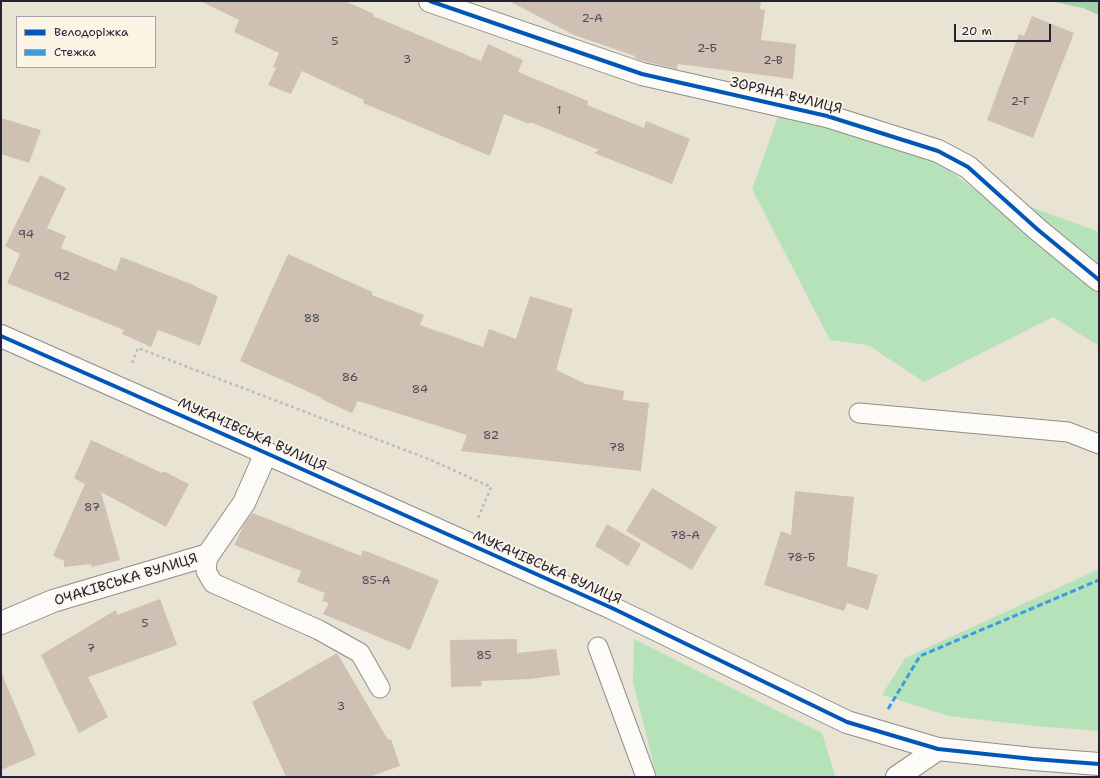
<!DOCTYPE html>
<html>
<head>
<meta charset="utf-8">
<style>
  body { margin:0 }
  #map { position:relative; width:1100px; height:778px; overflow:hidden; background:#e9e3d3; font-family:"Shantell Sans",sans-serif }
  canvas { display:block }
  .frame { position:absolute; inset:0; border:2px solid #22223b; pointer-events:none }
  .legend { position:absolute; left:16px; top:16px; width:140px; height:52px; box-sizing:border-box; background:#fcf5e5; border:1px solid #a5a1a1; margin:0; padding:5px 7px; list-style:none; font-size:12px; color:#22223b }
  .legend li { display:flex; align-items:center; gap:8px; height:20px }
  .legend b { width:20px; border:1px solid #a5a1a1 }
  .scale { position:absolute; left:954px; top:24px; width:97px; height:18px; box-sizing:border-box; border:2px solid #22223b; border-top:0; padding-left:5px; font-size:12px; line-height:14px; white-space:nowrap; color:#22223b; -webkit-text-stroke:3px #fcf5e5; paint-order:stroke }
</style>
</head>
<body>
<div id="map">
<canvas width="1100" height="778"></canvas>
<div class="frame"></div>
<ul class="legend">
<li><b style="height:5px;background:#0057b8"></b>Велодоріжка</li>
<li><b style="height:5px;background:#3c9ce2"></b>Стежка</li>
</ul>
<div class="scale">20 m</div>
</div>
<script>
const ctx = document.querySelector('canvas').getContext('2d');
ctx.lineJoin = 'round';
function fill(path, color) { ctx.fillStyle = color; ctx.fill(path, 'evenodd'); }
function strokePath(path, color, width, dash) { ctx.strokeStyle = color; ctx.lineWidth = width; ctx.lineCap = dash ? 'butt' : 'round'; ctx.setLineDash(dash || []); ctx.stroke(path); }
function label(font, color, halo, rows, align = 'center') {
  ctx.font = font + ' "Shantell Sans",sans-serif'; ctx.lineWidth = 3.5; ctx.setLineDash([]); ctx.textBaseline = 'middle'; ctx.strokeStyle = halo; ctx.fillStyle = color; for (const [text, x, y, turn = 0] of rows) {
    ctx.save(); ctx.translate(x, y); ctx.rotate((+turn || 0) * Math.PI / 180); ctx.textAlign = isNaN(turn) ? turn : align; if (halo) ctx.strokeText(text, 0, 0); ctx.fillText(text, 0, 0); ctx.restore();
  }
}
fill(new Path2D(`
  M 780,111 L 934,158 L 989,201 L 1026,205 L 1099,232 L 1099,346 L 1053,317 L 924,382 L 868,345 L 830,340 L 752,189 Z
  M 1099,569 L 1099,731 L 1036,726 L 949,716 L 882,695 L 905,658 Z
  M 634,639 L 822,733 L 835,775 L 835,777 L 657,777 L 633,683 Z`), '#b5e2b9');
fill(new Path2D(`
  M 1050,1 L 1099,1 L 1099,15 L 1083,8 Z`), '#a6cfab');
fill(new Path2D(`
  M 200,1 L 345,1 L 374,14 L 373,16 L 481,61 L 488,44 L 523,60 L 518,72 L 588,101 L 587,105 L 644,128 L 646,121 L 690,139 L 672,184 L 594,153 L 599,150 L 530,122 L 529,124 L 504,114 L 490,156 L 363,103 L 364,100 L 302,71 L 291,94 L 268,85 L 276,68 L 273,67 L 279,53 L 234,32 L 239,20 Z
  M 509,1 L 761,1 L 760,9 L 765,10 L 761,40 L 796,44 L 793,79 L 678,64 L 677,69 L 643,61 L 635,58 L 635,56 L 574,35 Z
  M 1032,16 L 1074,33 L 1033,138 L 987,120 L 1019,34 L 1024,36 Z
  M 1,118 L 41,130 L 29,163 L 1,154 Z
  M 40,175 L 66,188 L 47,228 L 66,236 L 61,248 L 116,271 L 121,257 L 196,286 L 196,287 L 218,296 L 200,346 L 158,330 L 151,347 L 122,334 L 124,330 L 7,283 L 20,254 L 5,246 Z
  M 288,254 L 372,292 L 372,295 L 424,315 L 420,325 L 483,347 L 489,329 L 516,339 L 530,296 L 573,309 L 556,370 L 586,384 L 624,391 L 623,400 L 649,403 L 641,471 L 461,451 L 467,435 L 358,401 L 352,413 L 321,399 L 322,398 L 240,361 Z
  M 91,440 L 162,473 L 163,471 L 189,484 L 166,527 L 101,492 L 120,560 L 92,567 L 91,564 L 64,567 L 64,561 L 53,556 L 85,484 L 74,478 Z
  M 652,488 L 717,527 L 692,570 L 626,531 Z
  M 795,491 L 854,497 L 847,566 L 878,575 L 868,610 L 847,603 L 844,611 L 764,585 L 781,531 L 791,535 Z
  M 253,513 L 361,556 L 363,550 L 439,580 L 410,650 L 323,614 L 329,603 L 322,601 L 325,593 L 297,582 L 301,571 L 234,545 L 245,523 Z
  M 607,524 L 641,544 L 628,566 L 595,546 Z
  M 160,599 L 177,645 L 88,677 L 108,717 L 79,733 L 41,655 L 116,610 L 117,615 Z
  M 517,639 L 517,653 L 556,649 L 560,675 L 530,679 L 481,681 L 482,686 L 451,687 L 450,640 Z
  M 337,653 L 388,740 L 391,739 L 400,766 L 369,777 L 286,777 L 252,702 Z
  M 1,672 L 36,755 L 1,770 Z`), '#cec1b3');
const lane = new Path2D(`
  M 859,413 L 1068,432 L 1099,444
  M 208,555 L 206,571 L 213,583 L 319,630 L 360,653 L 380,688
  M 598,647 L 646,777`);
const street = new Path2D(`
  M 430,1 L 642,74 L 827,116 L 938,151 L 968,167 L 1037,229 L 1099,280
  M 1,623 L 53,601 L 208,555 L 244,503 L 266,453
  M 897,777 L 938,749`);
const secondary = new Path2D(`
  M 1,336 L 266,453 L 612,608 L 847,722 L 938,749 L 1033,759 L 1099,764`);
strokePath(lane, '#8f8d88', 21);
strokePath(street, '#8f8d88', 24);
strokePath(secondary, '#8f8d88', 24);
strokePath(new Path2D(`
  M 132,363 L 138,348 L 431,460 L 491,487 L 478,518`), '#bdbcbb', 2.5, [3, 3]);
strokePath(lane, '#fcfbf8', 19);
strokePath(street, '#fcfbf8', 22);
strokePath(secondary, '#fcfbf8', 22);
strokePath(new Path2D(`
  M 888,709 L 920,656 L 1099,580`), '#3c9ce2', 3, [6, 3]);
strokePath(new Path2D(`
  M 430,1 L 642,74 L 827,116 L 938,151 L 968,167 L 1037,229 L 1099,280
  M 1,336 L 266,453 L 612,608 L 847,722 L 938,749 L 1033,759 L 1099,764`), '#0057b8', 4);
label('12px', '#4d4a59', null, [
  ["2-А",592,19],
  ["5",335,42],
  ["2-Б",707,49],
  ["3",407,60],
  ["2-В",773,61],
  ["2-Г",1020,102],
  ["1",559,111],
  ["94",26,235],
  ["92",62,277],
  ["88",312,319],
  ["86",350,378],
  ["84",420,390],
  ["82",491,436],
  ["78",617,448],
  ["87",92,508],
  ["78-А",685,536],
  ["78-Б",801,558],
  ["85-А",376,581],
  ["5",145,624],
  ["7",91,649],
  ["85",484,656],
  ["3",341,707]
]);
label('14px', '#22223b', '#fcf5e5', [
  ["ЗОРЯНА ВУЛИЦЯ",786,96,14],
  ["МУКАЧІВСЬКА ВУЛИЦЯ",252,435,24],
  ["МУКАЧІВСЬКА ВУЛИЦЯ",547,568,24],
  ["ОЧАКІВСЬКА ВУЛИЦЯ",126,580,-17]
]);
</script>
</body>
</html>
